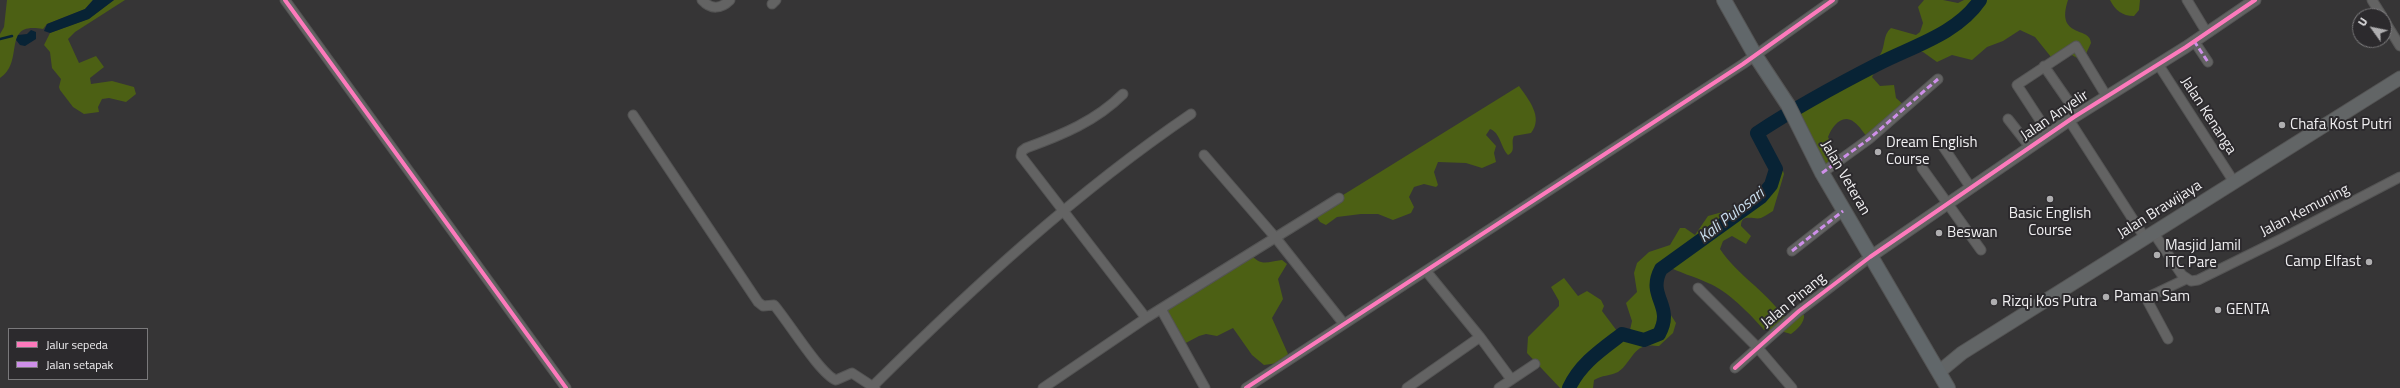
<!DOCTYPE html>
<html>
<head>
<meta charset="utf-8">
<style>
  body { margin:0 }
  #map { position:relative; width:2400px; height:388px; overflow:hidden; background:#363536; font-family:"Titillium Web",sans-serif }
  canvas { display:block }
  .legend { position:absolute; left:8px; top:328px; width:140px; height:52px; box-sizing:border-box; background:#2c2a2d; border:1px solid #7a797b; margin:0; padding:5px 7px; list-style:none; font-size:12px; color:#f0eff1 }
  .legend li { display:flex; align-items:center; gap:8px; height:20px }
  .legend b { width:20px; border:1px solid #7a797b }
  .north { position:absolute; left:2352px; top:8px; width:40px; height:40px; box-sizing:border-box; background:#2c2a2d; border:1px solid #7a797b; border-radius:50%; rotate:303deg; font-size:11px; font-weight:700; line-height:16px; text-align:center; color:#f0eff1 }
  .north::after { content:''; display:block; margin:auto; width:14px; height:18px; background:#afaeb0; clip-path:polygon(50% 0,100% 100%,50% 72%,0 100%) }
</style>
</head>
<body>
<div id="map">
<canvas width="2400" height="388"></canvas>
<ul class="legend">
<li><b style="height:5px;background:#fd7abc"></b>Jalur sepeda</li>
<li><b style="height:5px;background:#ce8fe9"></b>Jalan setapak</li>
</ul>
<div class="north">U</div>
</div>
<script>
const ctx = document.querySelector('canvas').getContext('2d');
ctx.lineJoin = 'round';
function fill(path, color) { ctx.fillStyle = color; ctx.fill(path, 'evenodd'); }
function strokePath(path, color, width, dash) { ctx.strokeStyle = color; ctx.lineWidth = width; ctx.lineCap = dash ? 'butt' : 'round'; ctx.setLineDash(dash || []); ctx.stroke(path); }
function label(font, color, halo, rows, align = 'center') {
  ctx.font = font + ' "Titillium Web",sans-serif'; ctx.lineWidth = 4; ctx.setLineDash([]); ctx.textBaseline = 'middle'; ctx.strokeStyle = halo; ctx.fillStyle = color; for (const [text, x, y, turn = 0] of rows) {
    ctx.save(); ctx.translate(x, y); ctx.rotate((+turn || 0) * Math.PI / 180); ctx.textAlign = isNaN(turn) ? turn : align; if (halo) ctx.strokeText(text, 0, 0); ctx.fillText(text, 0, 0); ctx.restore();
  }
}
fill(new Path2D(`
  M 7,0 L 93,0 L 85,9 L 47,24 L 43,29 C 0,21 26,61 0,78 L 0,34 L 4,27 Z
  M 114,0 L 125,0 L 75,32 L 68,39 L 79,63 L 96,56 L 104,67 L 90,78 L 91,84 L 112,81 L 134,87 L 136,94 L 126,102 L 109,98 L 102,99 L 98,107 L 99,112 L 84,114 L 73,107 L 60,90 L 59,87 L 61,79 L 52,68 L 50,52 L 44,45 L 50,33 L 88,19 Z
  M 1924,0 L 1943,0 L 1958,3 L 1964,0 L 2068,0 C 2055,39 2091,26 2091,43 L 2085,56 L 2079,59 L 2070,54 L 2051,57 L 2035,37 L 2020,30 L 2003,41 L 1987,47 L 1972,60 L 1952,55 L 1937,62 L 1923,52 L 1910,49 L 1879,63 L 1872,77 L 1880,86 L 1894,85 L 1896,98 L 1906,107 L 1869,139 C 1864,134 1860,126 1854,122 C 1842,113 1832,127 1828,137 L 1839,160 L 1822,173 L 1791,111 L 1848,80 L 1880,55 C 1886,46 1882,36 1891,28 L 1916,35 L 1920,32 L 1923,23 L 1918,7 Z
  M 2110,0 L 2140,0 L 2139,10 L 2134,16 C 2122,16 2115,10 2110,0 Z
  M 1519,86 C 1528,99 1544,117 1531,133 L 1514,136 C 1510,143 1517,151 1508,155 C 1501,148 1500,132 1490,129 L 1486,135 L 1496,146 L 1494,153 L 1496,162 L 1482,168 L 1466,163 L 1438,162 L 1434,172 L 1438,185 L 1436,187 L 1424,184 L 1414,187 L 1409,197 L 1414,207 L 1411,213 L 1393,220 L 1378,214 L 1361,214 L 1337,217 L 1326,225 L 1320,222 L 1314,213 Z
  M 1774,169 L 1783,171 L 1784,174 L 1773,211 C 1769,213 1766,216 1761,218 C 1754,220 1741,213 1741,226 L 1751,236 L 1746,244 L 1732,236 L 1723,241 L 1720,249 C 1737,275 1765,290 1783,316 L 1804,315 C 1805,322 1797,330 1791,334 L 1777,330 L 1764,330 C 1751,315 1727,290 1708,283 C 1693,276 1680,273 1665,265 L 1656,278 L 1656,292 L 1676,323 L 1673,333 L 1659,346 C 1655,346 1649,345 1646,346 C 1633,348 1629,365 1618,372 C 1610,376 1602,375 1594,380 L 1593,388 L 1560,388 L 1527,353 L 1528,337 L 1559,306 L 1559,301 L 1551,287 L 1564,278 L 1578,296 L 1587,291 L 1601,300 L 1604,306 L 1602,311 L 1617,331 L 1618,337 L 1630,330 L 1632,321 L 1626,303 L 1637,292 L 1634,273 L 1637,263 L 1649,252 L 1670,245 L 1680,228 L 1685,228 L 1695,235 L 1708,216 L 1741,207 L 1759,195 L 1764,190 Z
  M 1250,253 C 1260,267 1267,262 1282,260 L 1287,264 L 1278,279 L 1283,299 L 1272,318 L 1288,354 L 1278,363 L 1264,365 L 1252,355 L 1233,328 L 1217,336 L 1206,334 L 1199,336 L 1182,345 L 1161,309 Z`), '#4c6014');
fill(new Path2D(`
  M 93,0 L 114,0 L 89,19 L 50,33 L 44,31 L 47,24 L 85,9 Z
  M 31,30 L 36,32 L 36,39 L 25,46 L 20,45 L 16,40 L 18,35 L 27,34 Z`), '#082335');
strokePath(new Path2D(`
  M 0,39 L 12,36`), '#082335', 2.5);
strokePath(new Path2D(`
  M 1569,388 C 1580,364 1601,350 1622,334 L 1644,340 L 1659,334 C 1675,305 1646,297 1661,269 L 1761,197 L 1771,185 L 1776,169 L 1757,133 C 1795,108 1837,85 1878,64 C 1913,46 1957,34 1980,0`), '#082335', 14);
const minor = new Path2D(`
  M 285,0 L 566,388
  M 702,0 C 711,10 721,9 730,0
  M 2187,0 L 2207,33
  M 2372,0 L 2382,16
  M 772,4 L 776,0
  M 2384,20 L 2400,46
  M 2194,41 L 2208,62
  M 2158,64 L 2234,182
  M 2044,66 L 2078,115
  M 1123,94 C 1096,121 1062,135 1026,148 L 1022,151 L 1021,156 L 1146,318
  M 633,115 L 758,302 L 763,306 L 774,305 C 788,321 820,374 836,380 L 852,373 L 875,388
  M 2008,119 L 2030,147
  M 2069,120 L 2145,238
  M 2049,134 L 2017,85 L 2076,46 L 2107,97
  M 1942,145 L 1971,188
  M 1204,155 L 1275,237 L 1344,324
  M 1922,168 L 1981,250
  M 1822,173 L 1869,139 L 1938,79
  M 2153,232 L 2182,275 L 2191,281 L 2198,280 L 2281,239 L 2400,177
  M 1792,251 L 1843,211
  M 1426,271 L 1480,337 L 1511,379
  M 1698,288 L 1757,347 L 1792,388
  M 1161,309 L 1205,388
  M 2168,339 L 2146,298 L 2186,279
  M 1735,368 L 1799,311 L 1870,257
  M 873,386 C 972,288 1075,193 1191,114
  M 1043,388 L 1146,318 L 1339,198
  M 1246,388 L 1743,64 L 1833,0
  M 1407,388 L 1480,337
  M 1499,388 L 1535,364`);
const tertiary = new Path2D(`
  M 1870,257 L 2074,117 L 2186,47 L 2255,0`);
const secondary = new Path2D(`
  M 1939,372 L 1962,353 L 2400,78`);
const primary = new Path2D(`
  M 1724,0 L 1755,55 L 1788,105 L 1822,173 L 1948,388`);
strokePath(minor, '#545454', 11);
strokePath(tertiary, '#545454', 13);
strokePath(secondary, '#545454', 15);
strokePath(primary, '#545454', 16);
strokePath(minor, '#636363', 9);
strokePath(tertiary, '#636363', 11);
strokePath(secondary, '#626566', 13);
strokePath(primary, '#61676a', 14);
strokePath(new Path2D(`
  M 2194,41 L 2208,62
  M 1822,173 L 1869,139 L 1938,79
  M 1792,251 L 1843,211`), '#ce8fe9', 3, [6, 3]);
strokePath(new Path2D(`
  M 285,0 L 566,388
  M 1735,368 L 1799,311 L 1870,257 L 2074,117 L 2186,47 L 2255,0
  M 1246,388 L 1743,64 L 1833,0`), '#fd7abc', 4);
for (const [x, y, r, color] of [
  [2282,125,4,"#afaeb0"],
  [1878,152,4,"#afaeb0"],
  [2050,199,4,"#afaeb0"],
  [1939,233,4,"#afaeb0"],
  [2157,255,4,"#afaeb0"],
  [2369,262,4,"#afaeb0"],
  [2106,297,4,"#afaeb0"],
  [1994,302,4,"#afaeb0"],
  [2218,310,4,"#afaeb0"]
]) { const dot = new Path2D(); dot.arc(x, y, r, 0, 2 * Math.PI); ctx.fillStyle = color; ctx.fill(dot); strokePath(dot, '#2c2a2d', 1.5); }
label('15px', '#f0eff1', '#2c2a2d', [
  ["Jalan Anyelir",2055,116,-34],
  ["Jalan Kenanga",2208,116,57],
  ["Jalan Veteran",1845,178,60],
  ["Jalan Brawijaya",2160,210,-32],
  ["Jalan Kemuning",2305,211,-27],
  ["Jalan Pinang",1794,301,-39]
]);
label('15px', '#f0eff1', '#2c2a2d', [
  ["Chafa Kost Putri",2290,125],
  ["Dream English",1886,143],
  ["Course",1886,160],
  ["Basic English",2050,214,"center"],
  ["Course",2050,231,"center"],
  ["Beswan",1947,233],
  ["Masjid Jamil",2165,246],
  ["ITC Pare",2165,263],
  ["Camp Elfast",2361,262,"right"],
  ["Paman Sam",2114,297],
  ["Rizqi Kos Putra",2002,302],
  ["GENTA",2226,310]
], 'left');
label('italic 16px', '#cadfef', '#2c2a2d', [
  ["Kali Pulosari",1732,216,-38]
]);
</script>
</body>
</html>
